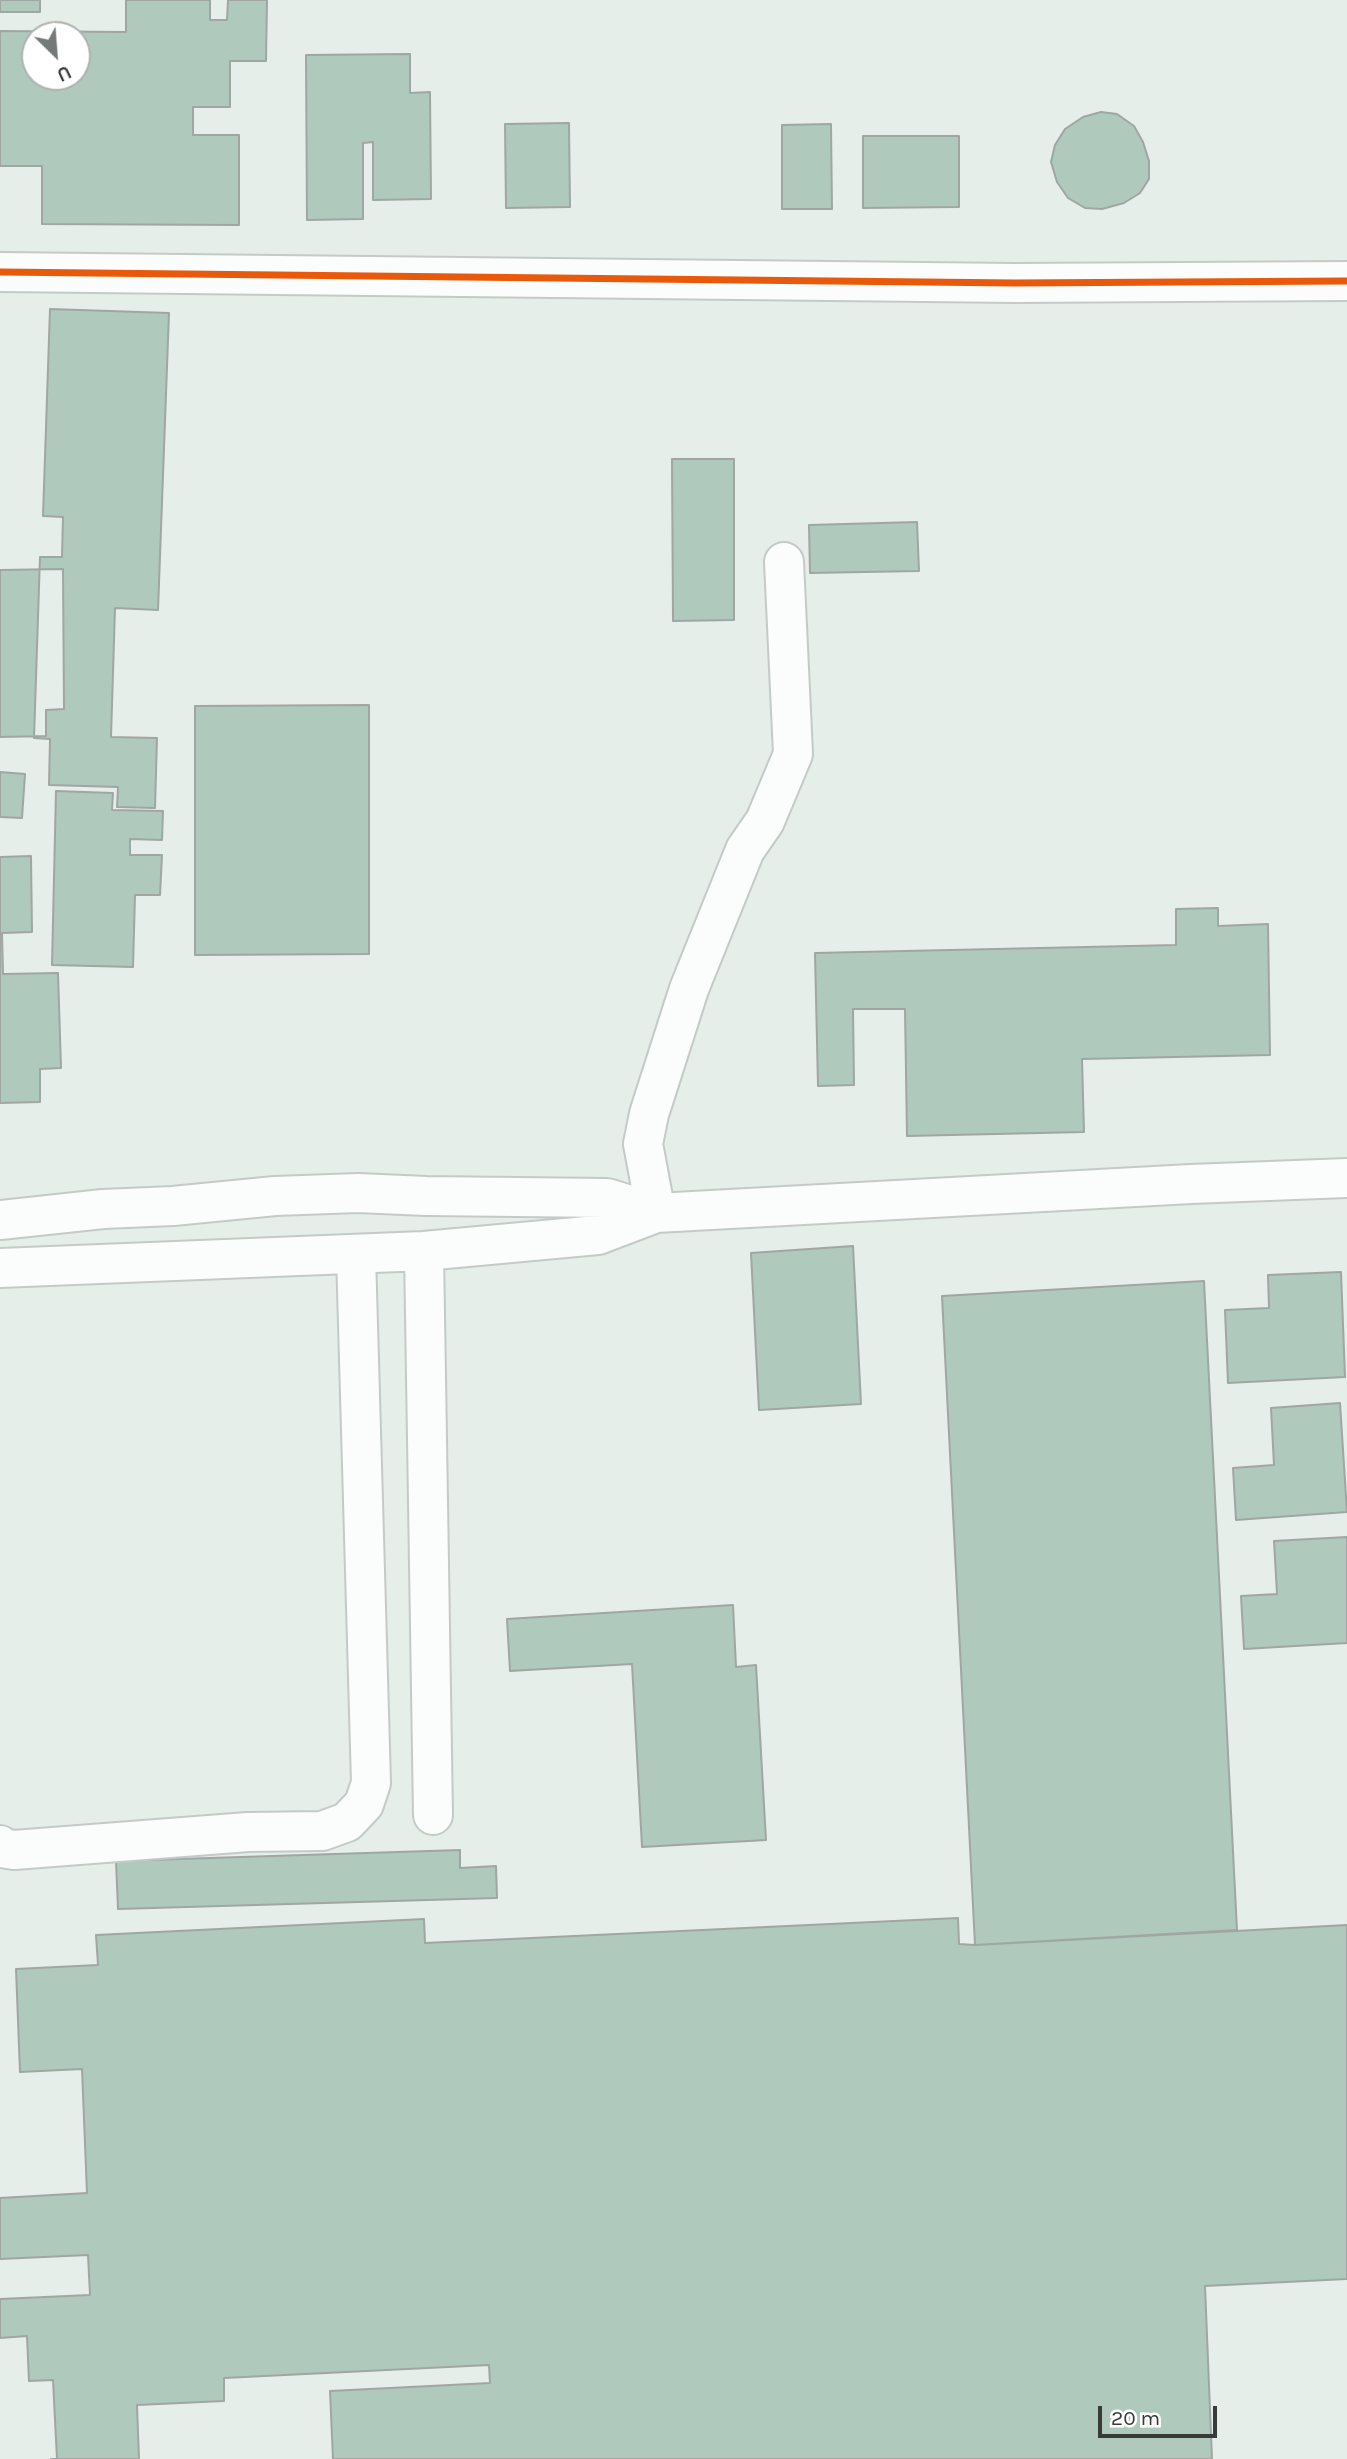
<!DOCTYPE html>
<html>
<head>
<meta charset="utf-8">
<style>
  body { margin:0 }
  #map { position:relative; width:1347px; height:2459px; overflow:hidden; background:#e6eeea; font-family:Karla,sans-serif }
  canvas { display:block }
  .north { position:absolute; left:21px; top:21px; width:70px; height:70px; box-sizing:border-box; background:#fff; border:2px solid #afb1b0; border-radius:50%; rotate:155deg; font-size:19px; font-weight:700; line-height:28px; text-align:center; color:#373c39 }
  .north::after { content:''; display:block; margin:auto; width:24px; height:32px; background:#747a77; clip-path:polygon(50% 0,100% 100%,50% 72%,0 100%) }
  .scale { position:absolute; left:1098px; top:2406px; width:119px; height:32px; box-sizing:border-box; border:4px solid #373c39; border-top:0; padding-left:9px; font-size:21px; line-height:24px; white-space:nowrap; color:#373c39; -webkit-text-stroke:5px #fff; paint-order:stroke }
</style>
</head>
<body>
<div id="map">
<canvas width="1347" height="2459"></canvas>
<div class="north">U</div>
<div class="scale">20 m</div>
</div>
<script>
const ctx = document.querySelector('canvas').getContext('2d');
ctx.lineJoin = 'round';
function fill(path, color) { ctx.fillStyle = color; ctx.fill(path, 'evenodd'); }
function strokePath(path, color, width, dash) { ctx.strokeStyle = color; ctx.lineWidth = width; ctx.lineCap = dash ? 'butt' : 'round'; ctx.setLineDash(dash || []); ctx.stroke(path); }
const building = new Path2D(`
  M 0,0 L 40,0 L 40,12 L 0,12 Z
  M 126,0 L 210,0 L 210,20 L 227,20 L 228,0 L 267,0 L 266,61 L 230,61 L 230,107 L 193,107 L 193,135 L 239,135 L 239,225 L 42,224 L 42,166 L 0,166 L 0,31 L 126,32 ZM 35,35 L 77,35 L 77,77 L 35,77 Z
  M 410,54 L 410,93 L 430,92 L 431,199 L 373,200 L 373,142 L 363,143 L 363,219 L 307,220 L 306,55 Z
  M 1101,112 L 1117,114 L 1134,126 L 1143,142 L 1149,161 L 1149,179 L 1140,193 L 1124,203 L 1102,209 L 1085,208 L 1068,198 L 1057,182 L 1051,162 L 1055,145 L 1065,129 L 1083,117 Z
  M 569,123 L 570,207 L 506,208 L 505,124 Z
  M 831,124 L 832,209 L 782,209 L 782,125 Z
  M 863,136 L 959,136 L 959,207 L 863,208 Z
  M 50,309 L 169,313 L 158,610 L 115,608 L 111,737 L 157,738 L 155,808 L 117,807 L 118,787 L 49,785 L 50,739 L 34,738 L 40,557 L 62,557 L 63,517 L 43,516 Z
  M 672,459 L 734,459 L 734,620 L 673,621 Z
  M 917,522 L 919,571 L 810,573 L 809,525 Z
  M 63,569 L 64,709 L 46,710 L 46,736 L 0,737 L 0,570 Z
  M 369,705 L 369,954 L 195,955 L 195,706 Z
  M 0,772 L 25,774 L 22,818 L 0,817 Z
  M 56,791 L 113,793 L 112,810 L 163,811 L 162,840 L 130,839 L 130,855 L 162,855 L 160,895 L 135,895 L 133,967 L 52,965 Z
  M 31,856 L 32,932 L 2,933 L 3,974 L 58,973 L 61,1068 L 40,1069 L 40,1102 L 0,1103 L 0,857 Z
  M 1218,908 L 1218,926 L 1268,924 L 1270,1055 L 1082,1059 L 1084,1132 L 907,1136 L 905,1009 L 853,1009 L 854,1085 L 818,1086 L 815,953 L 1176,945 L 1176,909 Z
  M 853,1246 L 861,1404 L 759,1410 L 751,1253 Z
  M 1341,1272 L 1345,1377 L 1228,1383 L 1225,1310 L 1269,1308 L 1268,1275 Z
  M 1204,1281 L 1237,1930 L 975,1945 L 942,1296 Z
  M 1340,1403 L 1347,1512 L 1236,1520 L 1233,1468 L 1274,1465 L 1271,1408 Z
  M 1347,1537 L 1347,1643 L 1244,1649 L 1241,1596 L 1277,1594 L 1274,1541 Z
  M 733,1605 L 736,1667 L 756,1665 L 766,1840 L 642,1847 L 632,1664 L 510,1671 L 507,1619 Z
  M 460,1850 L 460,1868 L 496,1866 L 497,1898 L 118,1909 L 116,1861 Z
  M 958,1918 L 959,1944 L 975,1945 L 1347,1925 L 1347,2279 L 1205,2286 L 1212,2459 L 333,2459 L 330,2391 L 490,2383 L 489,2365 L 224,2378 L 224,2401 L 137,2405 L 139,2459 L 51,2459 L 57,2459 L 53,2380 L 29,2381 L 27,2336 L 0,2338 L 0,2299 L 90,2295 L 88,2255 L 0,2259 L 0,2198 L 87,2193 L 82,2069 L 20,2072 L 16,1969 L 98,1965 L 96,1935 L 424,1919 L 425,1943 Z`);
fill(building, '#b0c9bd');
strokePath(building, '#a0a6a3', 2);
const minor = new Path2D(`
  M 0,272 L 1015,283 L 1347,281
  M 656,1213 L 643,1144 L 649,1114 L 689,989 L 745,850 L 765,821 L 793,754 L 784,562
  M 0,1220 L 103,1209 L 173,1206 L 275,1196 L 358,1193 L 426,1196 L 607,1198 L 656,1213
  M 424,1251 L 433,1815
  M 0,1268 L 424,1251 L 598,1235 L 656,1213 L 1191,1184 L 1347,1178
  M 0,1845 L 2,1848 L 14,1850 L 248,1832 L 322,1831 L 347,1822 L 364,1804 L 371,1783 L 356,1254`);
strokePath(minor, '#c4cac7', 42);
strokePath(minor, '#fbfcfc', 38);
strokePath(new Path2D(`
  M 0,272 L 1015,283 L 1347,281`), '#e8590c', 7);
</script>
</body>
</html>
